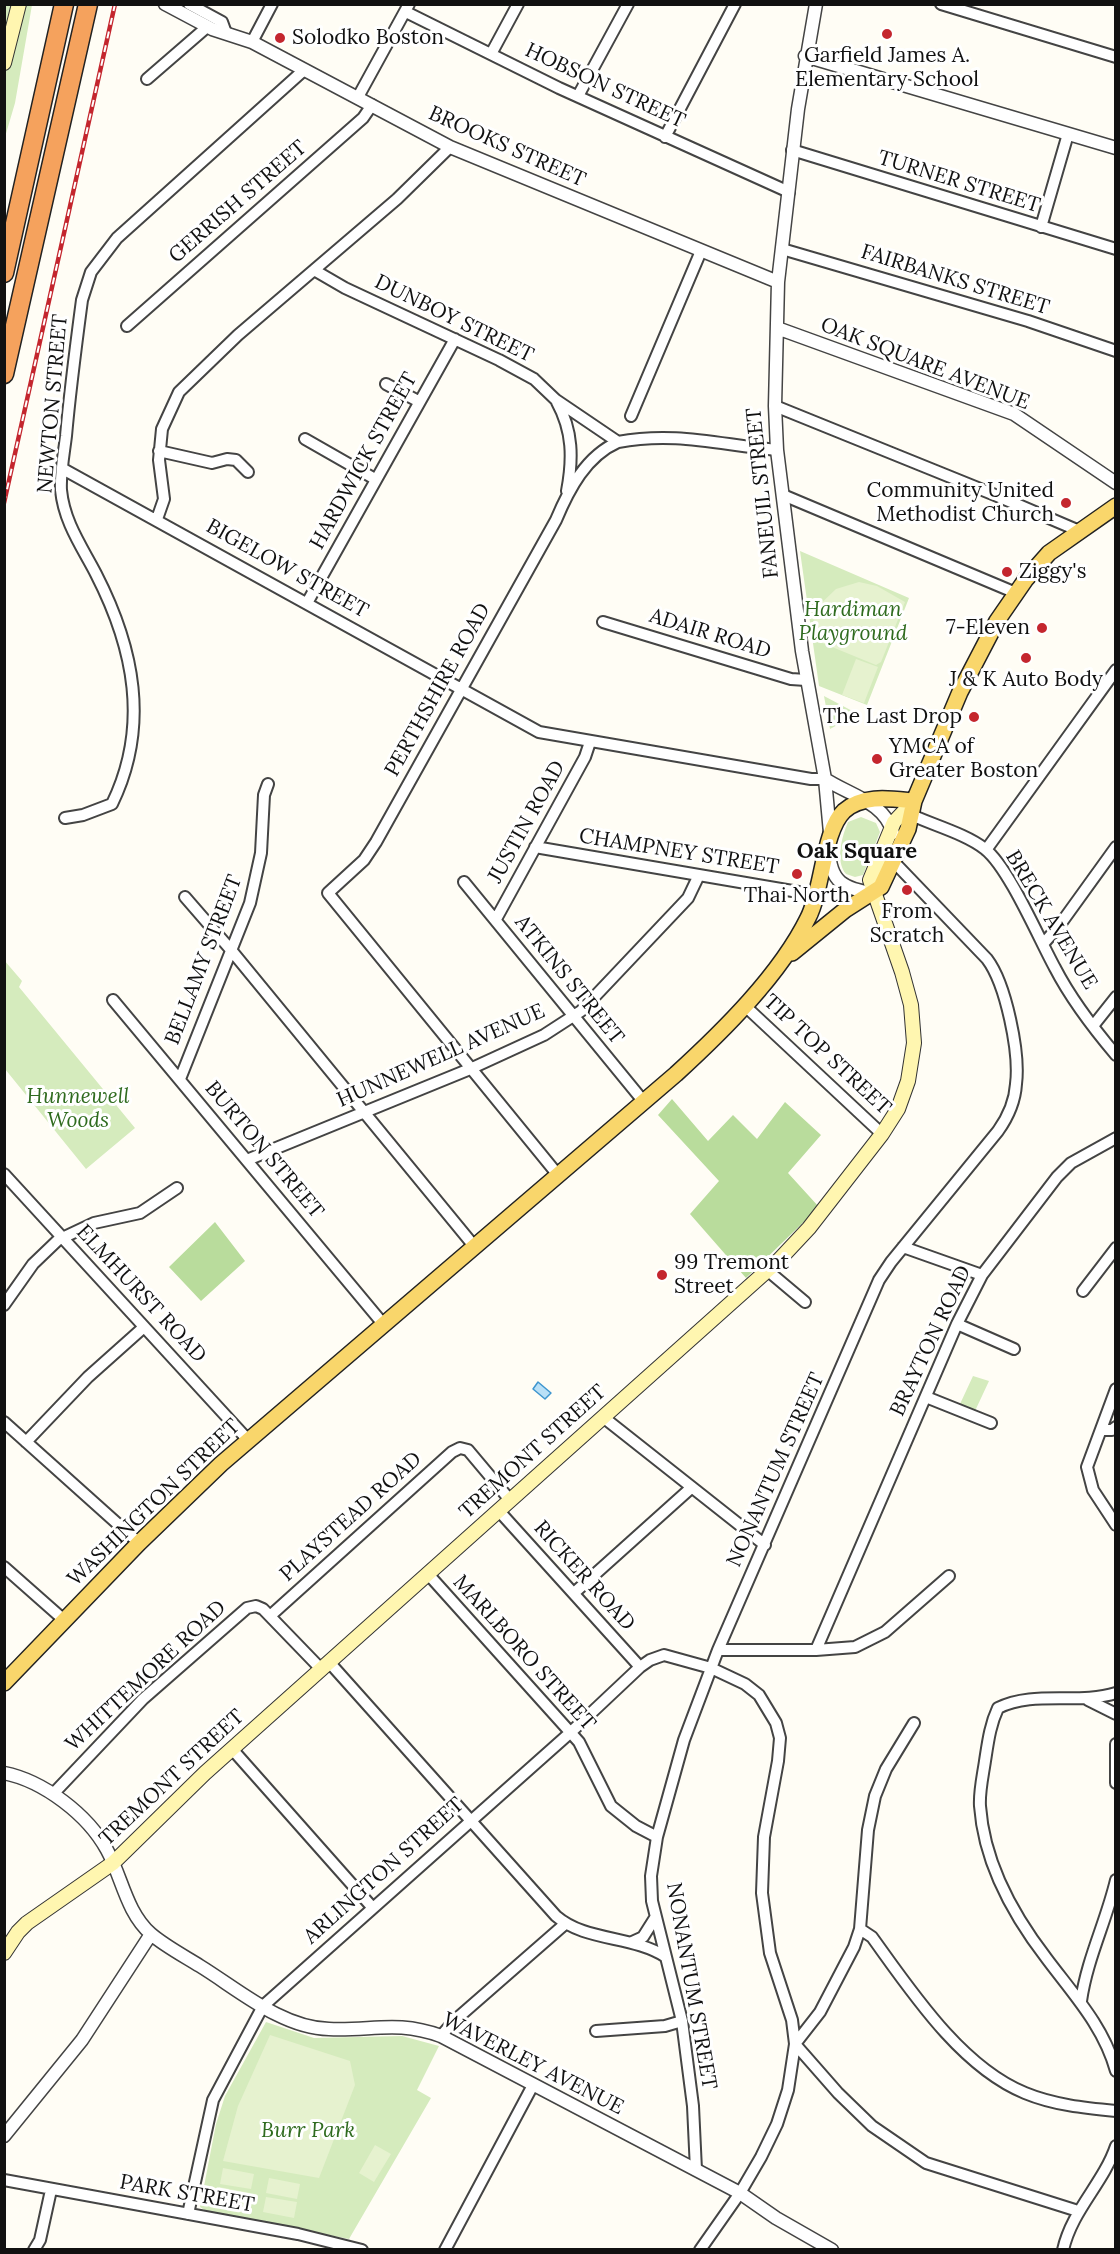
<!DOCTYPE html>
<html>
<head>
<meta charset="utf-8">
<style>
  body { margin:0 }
  #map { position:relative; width:1120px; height:2254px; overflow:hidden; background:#fffdf5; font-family:Lora,serif }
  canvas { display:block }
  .frame { position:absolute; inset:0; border:6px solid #111; pointer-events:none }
</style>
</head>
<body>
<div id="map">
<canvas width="1120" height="2254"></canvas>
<div class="frame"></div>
</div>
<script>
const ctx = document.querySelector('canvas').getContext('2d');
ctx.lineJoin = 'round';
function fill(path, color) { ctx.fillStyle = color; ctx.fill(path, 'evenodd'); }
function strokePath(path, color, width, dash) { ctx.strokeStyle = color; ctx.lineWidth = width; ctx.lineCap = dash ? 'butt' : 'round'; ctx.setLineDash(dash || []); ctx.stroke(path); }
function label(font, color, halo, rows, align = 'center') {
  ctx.font = font + ' Lora,serif'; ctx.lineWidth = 6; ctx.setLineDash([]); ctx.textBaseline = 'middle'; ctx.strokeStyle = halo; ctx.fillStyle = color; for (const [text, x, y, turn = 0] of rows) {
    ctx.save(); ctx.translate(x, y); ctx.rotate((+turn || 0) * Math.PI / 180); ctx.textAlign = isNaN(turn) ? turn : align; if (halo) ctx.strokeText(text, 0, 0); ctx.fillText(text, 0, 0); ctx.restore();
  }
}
fill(new Path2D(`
  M 5,5 L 32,5 L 15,103 L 5,137 Z
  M 800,551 L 909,598 L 867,705 L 819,686 Z
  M 824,696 L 858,714 L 830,729 Z
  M 861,817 L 876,823 L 880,832 L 863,875 L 855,877 L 846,874 C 835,861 842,836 848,822 Z
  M 4,960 L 22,981 L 19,987 L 135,1128 L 86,1169 L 5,1069 Z
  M 973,1376 L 989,1381 L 975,1411 L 960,1404 Z
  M 266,2022 L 314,2038 L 402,2036 L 439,2046 L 417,2090 L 431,2098 L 349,2239 L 206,2211 L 200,2207 L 216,2124 L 225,2096 Z`), '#d5ebbd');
fill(new Path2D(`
  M 672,1099 L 708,1141 L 733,1115 L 757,1139 L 785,1102 L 821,1135 L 788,1173 L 819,1207 L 746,1278 L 690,1214 L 719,1181 L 658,1115 Z
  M 215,1222 L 245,1261 L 201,1301 L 169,1267 Z`), '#b9dc9c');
fill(new Path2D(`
  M 859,582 L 877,586 L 905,602 L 881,662 L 876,665 L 815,640 L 813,611 L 836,589 Z
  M 856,659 L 878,667 L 864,703 L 842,695 Z
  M 270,2035 L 350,2061 L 355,2085 L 319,2178 L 223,2161 L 238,2106 Z
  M 375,2145 L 391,2154 L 374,2182 L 359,2173 Z
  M 223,2168 L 254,2174 L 251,2189 L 220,2184 Z
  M 269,2178 L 300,2184 L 297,2199 L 266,2193 Z
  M 219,2187 L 250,2193 L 247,2208 L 216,2203 Z
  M 266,2197 L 297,2202 L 294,2218 L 263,2212 Z`), '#e6f2cf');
const water = new Path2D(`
  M 538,1382 L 551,1393 L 545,1399 L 533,1389 Z`);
fill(water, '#b9e0f7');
strokePath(water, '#3f96cf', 1.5);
const minor = new Path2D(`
  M 189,4 L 222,22 L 226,33
  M 941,4 L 1116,57
  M 406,12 L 559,88 L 789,192
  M 252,42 L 272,4
  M 491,54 L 518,4
  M 147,79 L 207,27
  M 578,96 L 628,4
  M 358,97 L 409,4
  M 665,137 L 735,4
  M 792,150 L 1116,249
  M 1041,227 L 1068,134
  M 782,249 L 1028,321 L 1116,351
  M 314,270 L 345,288 L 499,360 L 534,379 L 556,400 L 618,442 C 676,431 720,445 777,450
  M 127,326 L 363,118 L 372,105
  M 386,384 L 418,401
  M 557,402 C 573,431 573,459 567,491
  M 775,406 L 995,495 L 1077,530
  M 631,416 L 701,251
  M 305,439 L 375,479
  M 159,451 L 212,463 L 227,459 L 236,460 L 248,472
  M 63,469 L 539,732 L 811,779 L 825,779
  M 783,495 L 1016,593
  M 157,519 L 164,499 L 159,460 L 162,429 L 179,392 L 238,335 L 397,199 L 450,147
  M 307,603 L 455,339
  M 603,622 L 791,679 L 806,680
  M 905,812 C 929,824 965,833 985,849 C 1009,868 1039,939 1055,968 C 1071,999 1094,1029 1116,1055
  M 65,818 L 83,815 L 112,804 C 150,726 134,648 96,574 C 82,547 64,522 61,490 C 60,473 64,453 66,436 C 70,390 76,345 82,300 L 91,272 L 117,238 L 304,70
  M 535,847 L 816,895
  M 986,850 L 1116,670
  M 464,882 L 644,1102
  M 185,897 L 231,950 L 474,1246
  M 496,919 L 585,757 L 590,742
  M 1043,944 L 1059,926 L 1116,847
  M 113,1000 L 384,1325
  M 744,1005 L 882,1134
  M 1093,1026 L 1116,997
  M 180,1079 L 250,903 L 261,853 L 264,795 L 268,784
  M 247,1160 L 470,1069 L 544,1035 L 581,1011 L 688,898 L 699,875
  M 4,1174 L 248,1440
  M 558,1175 L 328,893 L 364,860 L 376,842 L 556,520 C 569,489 586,456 618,442
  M 903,1247 L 982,1275
  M 767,1270 L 805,1302
  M 1083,1291 L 1116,1248
  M 4,1305 L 33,1264 L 58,1240 L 94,1223 L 140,1213 L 177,1188
  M 957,1324 L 1014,1349
  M 1116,1389 L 1087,1467 L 1093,1490 L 1116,1525
  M 926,1397 L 991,1423
  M 603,1417 L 765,1545
  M 4,1422 L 139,1543
  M 1101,1430 L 1112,1430 L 1116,1427
  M 26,1442 L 88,1377 L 144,1327
  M 499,1511 L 640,1667
  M 4,1567 L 64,1620
  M 428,1574 L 579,1742 L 611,1806 L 636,1826 L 657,1837
  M 574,1593 L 691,1488
  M 270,1616 L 452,1452 L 460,1448 L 468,1450 L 510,1500
  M 718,1650 L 816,1650 L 855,1647 L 885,1632 L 949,1576
  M 816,1650 L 957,1324 L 982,1275 L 1057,1177 L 1071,1163 L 1116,1138
  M 329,1662 L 556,1916 C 586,1942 632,1935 666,1957
  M 1116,1693 C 1078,1705 1034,1690 998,1708 C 990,1725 988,1742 985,1761 C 983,1775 979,1792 980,1806 C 984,1863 1013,1915 1047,1959 C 1074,1995 1104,2027 1116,2071
  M 1088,1700 L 1116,1714
  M 1116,1744 L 1116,1783
  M 232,1749 L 372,1907
  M 54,1793 L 143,1699 L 247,1608 L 256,1606 L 263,1609 L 321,1669
  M 860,1929 L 872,1937 C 911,1991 961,2067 1025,2093 C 1054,2105 1085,2108 1116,2111
  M 632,1942 L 643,1937 L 655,1918
  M 1081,2001 C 1087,1959 1106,1922 1116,1880
  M 596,2031 L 665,2026 L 682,2021
  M 441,2036 L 454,2021 L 565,1924
  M 696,2170 L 693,2106 L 682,2021 L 652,1901 L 651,1876 L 657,1837 L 684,1740 L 718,1650 L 879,1280 L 891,1262 L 998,1131 C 1008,1117 1015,1101 1016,1084 C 1020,1053 1006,984 987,959 L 893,861
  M 4,2180 L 298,2234 L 362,2250
  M 188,2214 L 213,2100 L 263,2006 L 571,1732 L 640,1667 L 650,1660 L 664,1655 L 711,1668 L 745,1684 L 759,1695 L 776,1723 L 780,1738 L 778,1761 L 764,1837 L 762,1893 L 770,1953 L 792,2020 L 795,2044 L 838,2093 L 872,2126 L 926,2163 L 1078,2211
  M 34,2250 L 40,2240 L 51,2190
  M 445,2250 L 533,2085
  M 700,2250 L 740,2193 L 761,2157 L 777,2124 L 788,2090 L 795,2044 L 820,2012 L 854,1947 L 860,1929 L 868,1830 L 875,1796 L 886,1769 L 914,1723
  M 1063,2250 C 1072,2210 1103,2184 1116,2146`);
const tertiary = new Path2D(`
  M 165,4 L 212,29 L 252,42 L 450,147 L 778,282
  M 816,4 L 798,109 L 778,282 L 775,406 L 777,450 L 802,651 L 825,779 L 830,833
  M 805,56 L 1116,148
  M 777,328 L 1014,414 L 1116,483
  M 825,779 C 849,795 885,802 893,833
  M 829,850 C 830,882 844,889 873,893
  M 4,1773 C 44,1781 88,1815 107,1850 C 122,1877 126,1912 151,1934 C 165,1946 184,1956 200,1966 C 239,1990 282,2028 329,2029 C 372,2031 397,2020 441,2036 L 740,2193 L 776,2218 L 832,2250
  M 4,2136 L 82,2040 L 151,1934`);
const secondary = new Path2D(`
  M 4,63 L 19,4
  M 4,1953 L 18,1932 L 27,1923 L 113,1863 L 205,1773 L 779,1260 L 809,1228 L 882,1134 L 898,1109 L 908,1081 L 914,1043 L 911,1005 L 902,972 L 870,880 L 894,822 L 914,801`);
const primary = new Path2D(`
  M 792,953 L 845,910 L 881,887 L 908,829 L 914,801 L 960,692 L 997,621 L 1026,579 L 1049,553 L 1116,506
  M 4,1683 L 139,1543 L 221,1464 L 676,1074 C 723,1031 780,975 808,918 C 823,889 823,831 844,811 C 863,794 892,799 914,801`);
const motorway = new Path2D(`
  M 4,273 L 64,4
  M 4,374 L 88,4`);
strokePath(minor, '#444', 14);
strokePath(tertiary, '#444', 15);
strokePath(secondary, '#333', 16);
strokePath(primary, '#222', 18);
strokePath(motorway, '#222', 21);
strokePath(minor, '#fff', 10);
strokePath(tertiary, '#fff', 12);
strokePath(secondary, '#fff6b0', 14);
strokePath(primary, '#f9d66b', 15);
strokePath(motorway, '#f5a25d', 18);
const rail = new Path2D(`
  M 4,503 L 115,4`);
strokePath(rail, '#c4262e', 4.5);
strokePath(rail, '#fff', 2, [7]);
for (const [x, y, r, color] of [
  [887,34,6,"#c4262e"],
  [280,38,6,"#c4262e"],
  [1066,503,6,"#c4262e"],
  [1007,572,6,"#c4262e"],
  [1042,628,6,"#c4262e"],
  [1026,658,6,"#c4262e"],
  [974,717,6,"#c4262e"],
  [877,759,6,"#c4262e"],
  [797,874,6,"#c4262e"],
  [907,890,6,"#c4262e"],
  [662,1275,6,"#c4262e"]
]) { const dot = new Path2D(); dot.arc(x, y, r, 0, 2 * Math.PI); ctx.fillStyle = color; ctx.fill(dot); strokePath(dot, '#fff', 2); }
label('21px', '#111', '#fff', [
  ["Solodko Boston",292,38],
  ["Garfield James A.",887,56,"center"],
  ["Elementary School",887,80,"center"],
  ["Community United",1054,491,"right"],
  ["Methodist Church",1054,515,"right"],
  ["Ziggy's",1019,572],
  ["7-Eleven",1030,628,"right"],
  ["J & K Auto Body",1026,680,"center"],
  ["The Last Drop",962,717,"right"],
  ["YMCA of",889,747],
  ["Greater Boston",889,771],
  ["Thai North",797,896,"center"],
  ["From",907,912,"center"],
  ["Scratch",907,936,"center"],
  ["99 Tremont",674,1263],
  ["Street",674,1287]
], 'left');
label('21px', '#111', '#fff', [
  ["HOBSON STREET",605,86,25],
  ["BROOKS STREET",507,147,24],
  ["TURNER STREET",959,182,17],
  ["GERRISH STREET",238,202,-41],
  ["FAIRBANKS STREET",955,280,17],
  ["DUNBOY STREET",454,319,26],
  ["OAK SQUARE AVENUE",925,364,21],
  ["NEWTON STREET",53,404,-85],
  ["HARDWICK STREET",364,461,-61],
  ["FANEUIL STREET",763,493,-96],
  ["BIGELOW STREET",287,569,29],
  ["ADAIR ROAD",710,634,17],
  ["PERTHSHIRE ROAD",438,690,-61],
  ["JUSTIN ROAD",527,822,-61],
  ["CHAMPNEY STREET",679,852,9],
  ["BRECK AVENUE",1051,920,59],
  ["BELLAMY STREET",204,960,-69],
  ["ATKINS STREET",569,980,51],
  ["TIP TOP STREET",827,1055,43],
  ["HUNNEWELL AVENUE",441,1056,-24],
  ["BURTON STREET",264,1150,50],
  ["ELMHURST ROAD",141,1294,47],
  ["BRAYTON ROAD",931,1341,-65],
  ["TREMONT STREET",533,1452,-42],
  ["NONANTUM STREET",776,1470,-66],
  ["WASHINGTON STREET",154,1503,-44],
  ["PLAYSTEAD ROAD",351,1517,-42],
  ["RICKER ROAD",584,1576,48],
  ["MARLBORO STREET",524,1653,48],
  ["WHITTEMORE ROAD",146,1676,-43],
  ["TREMONT STREET",172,1778,-43],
  ["ARLINGTON STREET",384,1871,-42],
  ["NONANTUM STREET",691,1986,80],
  ["WAVERLEY AVENUE",533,2064,27],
  ["PARK STREET",187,2194,10]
]);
label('italic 21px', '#2f6b1f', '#fff', [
  ["Hardiman",853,610],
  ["Playground",853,634],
  ["Hunnewell",78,1097],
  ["Woods",78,1121],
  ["Burr Park",308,2131]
]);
label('bold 22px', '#111', '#fff', [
  ["Oak Square",857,852]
]);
</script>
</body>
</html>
